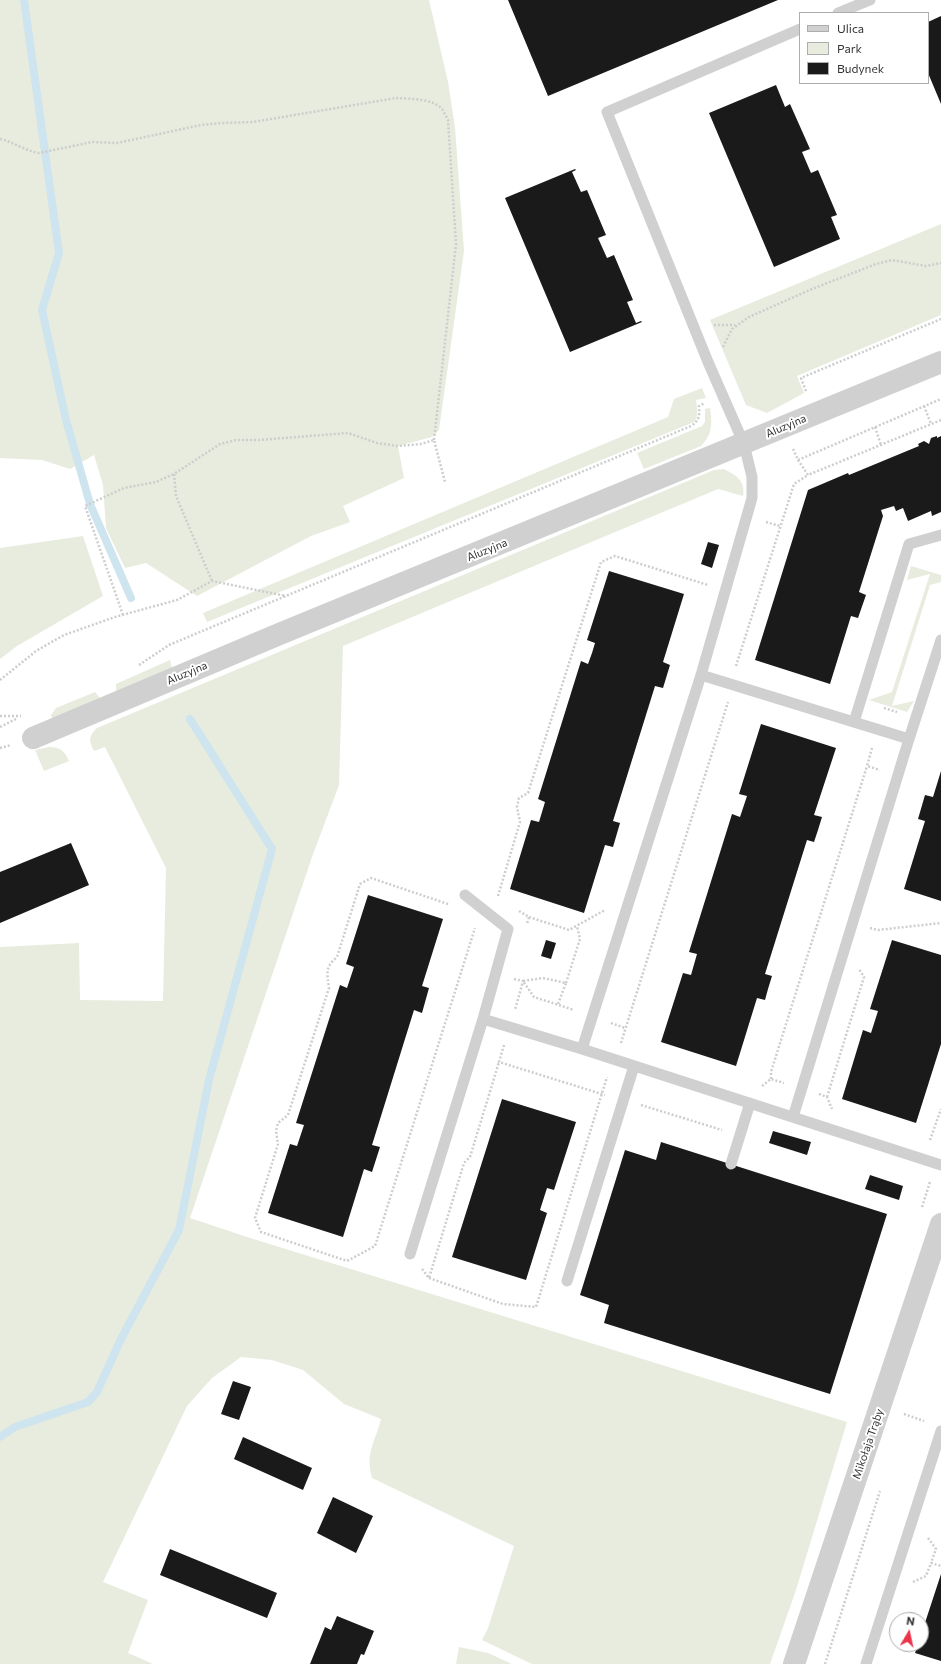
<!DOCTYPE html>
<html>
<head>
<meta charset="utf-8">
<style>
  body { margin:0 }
  #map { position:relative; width:941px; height:1664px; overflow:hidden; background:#fff; font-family:Commissioner,sans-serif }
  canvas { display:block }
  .legend { position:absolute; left:799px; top:12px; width:130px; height:72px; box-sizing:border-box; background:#fff; border:1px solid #adadad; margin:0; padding:5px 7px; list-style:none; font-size:12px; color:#333 }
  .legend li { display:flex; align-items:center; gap:8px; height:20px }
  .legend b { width:20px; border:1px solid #adadad }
  .north { position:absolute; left:889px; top:1612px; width:40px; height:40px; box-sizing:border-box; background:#fff; border:1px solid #adadad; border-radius:50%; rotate:9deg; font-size:11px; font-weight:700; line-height:16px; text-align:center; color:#333 }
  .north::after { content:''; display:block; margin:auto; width:14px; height:18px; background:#ec334b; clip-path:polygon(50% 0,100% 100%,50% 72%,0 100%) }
</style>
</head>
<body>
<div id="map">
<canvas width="941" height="1664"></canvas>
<ul class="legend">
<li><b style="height:5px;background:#d0d0d0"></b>Ulica</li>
<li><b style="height:11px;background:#e7ecde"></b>Park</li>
<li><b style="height:11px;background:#1a1a1a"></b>Budynek</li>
</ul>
<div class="north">N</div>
</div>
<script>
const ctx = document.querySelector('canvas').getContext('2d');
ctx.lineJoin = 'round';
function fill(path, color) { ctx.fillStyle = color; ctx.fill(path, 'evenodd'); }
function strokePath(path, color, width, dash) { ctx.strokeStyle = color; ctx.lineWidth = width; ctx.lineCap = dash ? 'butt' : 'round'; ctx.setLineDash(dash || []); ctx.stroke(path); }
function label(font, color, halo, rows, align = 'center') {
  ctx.font = font + ' Commissioner,sans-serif'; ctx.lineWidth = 4; ctx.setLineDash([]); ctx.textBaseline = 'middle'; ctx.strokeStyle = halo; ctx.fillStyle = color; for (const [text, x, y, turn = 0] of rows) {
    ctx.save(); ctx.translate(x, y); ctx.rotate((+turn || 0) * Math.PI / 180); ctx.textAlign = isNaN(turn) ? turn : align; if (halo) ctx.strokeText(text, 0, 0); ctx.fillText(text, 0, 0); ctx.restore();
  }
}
fill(new Path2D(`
  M 0,0 L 429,0 L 448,82 L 455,127 L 464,251 L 439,430 L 432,437 L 398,446 L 404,478 L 343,506 L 350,522 L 311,536 L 197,596 L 146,563 L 125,568 L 106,528 L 103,485 L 94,455 L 70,469 L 42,460 L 0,458 Z
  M 941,224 L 941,315 L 797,376 L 804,393 L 767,413 L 746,405 L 710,320 Z
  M 702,388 L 706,398 L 696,400 C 697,408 699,416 694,422 L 207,622 L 203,613 L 668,417 L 674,399 Z
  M 710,408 C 712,423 713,434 701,446 L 644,469 L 637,453 L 702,426 L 705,422 L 705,409 Z
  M 724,469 C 736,475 746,481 743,496 L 718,489 L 343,646 L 339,785 L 312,857 L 190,1218 L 250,1238 L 847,1422 L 796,1590 L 770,1664 L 532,1664 L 482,1640 L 488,1628 L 514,1546 L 372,1478 C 365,1452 375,1443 381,1419 L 344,1404 L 303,1370 L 272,1360 L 241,1357 L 212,1378 L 187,1406 L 103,1582 L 148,1600 L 128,1653 L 153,1664 L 0,1664 L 0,947 L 79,943 L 80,1000 L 163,1001 L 166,868 L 105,747 L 94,751 C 89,742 88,736 97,728 L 714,470 Z
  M 83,536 L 103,596 L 17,646 L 0,659 L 0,548 Z
  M 911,566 L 941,575 L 941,582 L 930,585 L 892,706 L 914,701 L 907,712 L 869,700 L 892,692 L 930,574 L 907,580 Z
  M 170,660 L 172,668 L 116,693 L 116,684 Z
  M 95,692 L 101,699 L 53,721 L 51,715 L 56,708 Z
  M 49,747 C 60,747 65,751 69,761 L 44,771 L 35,750 Z
  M 459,1647 L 488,1653 L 512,1664 L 456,1664 Z`), '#e7ecde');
strokePath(new Path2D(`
  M 24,0 L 59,253 L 42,310 L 66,420 L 90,504 L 131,598
  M 0,1437 L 15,1427 L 88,1402 L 97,1392 L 121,1339 L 179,1230 L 209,1080 L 272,849 L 190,719`), '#cee4ef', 8);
fill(new Path2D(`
  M 508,0 L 778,0 L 548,96 Z
  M 941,16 L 941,104 L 928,73 L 928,22 Z
  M 776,85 L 785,107 L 790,104 L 810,149 L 802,152 L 811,173 L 818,170 L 837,215 L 831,217 L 840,239 L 774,267 L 709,113 Z
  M 575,169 L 576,170 L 572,172 L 581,192 L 587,190 L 606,235 L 598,238 L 607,258 L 614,255 L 633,300 L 627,302 L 636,323 L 641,321 L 642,322 L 570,352 L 505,198 Z
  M 937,436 L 937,438 L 941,436 L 941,512 L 932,516 L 931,511 L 908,521 L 903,508 L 896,511 L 894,506 L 881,510 L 883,516 L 859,592 L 866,595 L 858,618 L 851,616 L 830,684 L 755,660 L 808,490 L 848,473 L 849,475 L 919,446 L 918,444 L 924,441 L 929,444 L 931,438 Z
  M 708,542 L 719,545 L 712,568 L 701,564 Z
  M 609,571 L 684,594 L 663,662 L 670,665 L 663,688 L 655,686 L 613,821 L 620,823 L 613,847 L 605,845 L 584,913 L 510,889 L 531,820 L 539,822 L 545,802 L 538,799 L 581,661 L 588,664 L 592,653 L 595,643 L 587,640 Z
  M 761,724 L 836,748 L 814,815 L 822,817 L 818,830 L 814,842 L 807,840 L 765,974 L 772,976 L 768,989 L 765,1000 L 757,998 L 736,1066 L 661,1042 L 683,973 L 691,975 L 697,954 L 689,952 L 732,814 L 740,817 L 747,796 L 739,794 Z
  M 941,771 L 941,901 L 904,889 L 925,821 L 918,819 L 925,795 L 933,797 Z
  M 71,843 L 89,885 L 0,923 L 0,872 Z
  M 368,895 L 443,919 L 422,986 L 429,988 L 422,1013 L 414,1010 L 372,1145 L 380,1147 L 372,1172 L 364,1169 L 343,1237 L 268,1213 L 290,1144 L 297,1146 L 304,1125 L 296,1123 L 340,985 L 347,988 L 354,967 L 346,964 Z
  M 546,940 L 556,943 L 551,959 L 541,956 Z
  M 892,940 L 941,955 L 941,1044 L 916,1123 L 842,1099 L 863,1030 L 871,1033 L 878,1011 L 870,1009 Z
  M 502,1099 L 576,1122 L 554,1190 L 547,1188 L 540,1210 L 547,1213 L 526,1280 L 452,1257 Z
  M 773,1131 L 811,1142 L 807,1155 L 769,1143 Z
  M 661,1142 L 887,1214 L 830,1394 L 604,1323 L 609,1305 L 580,1295 L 625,1150 L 656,1160 Z
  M 870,1175 L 903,1186 L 899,1200 L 865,1189 Z
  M 233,1381 L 251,1387 L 239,1420 L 221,1414 Z
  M 243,1437 L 312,1468 L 303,1490 L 234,1459 Z
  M 333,1497 L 373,1516 L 356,1553 L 317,1533 Z
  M 170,1549 L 277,1593 L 267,1618 L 160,1575 Z
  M 941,1574 L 941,1661 L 915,1653 L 918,1644 L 921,1644 L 921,1635 Z
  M 337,1616 L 374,1631 L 364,1655 L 361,1654 L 357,1664 L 310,1664 L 325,1627 L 331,1630 Z`), '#1a1a1a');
strokePath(new Path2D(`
  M 0,139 C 14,142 25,151 39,153 L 92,142 L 117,143 L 201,125 L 222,123 L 253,122 L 396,98 C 410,99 432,98 442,109 C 444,112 446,116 448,120 L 456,244 L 434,440
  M 714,325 L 735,325
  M 723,347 L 732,329 L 749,317 L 812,289 L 876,264 L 892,260 L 926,266 L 941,263
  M 806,391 L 801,378 L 941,319
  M 924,406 L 931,424
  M 875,427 L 881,445
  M 793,449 L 798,460 L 808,475 L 941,420
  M 798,460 L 941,399
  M 174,474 L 176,496 L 212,581
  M 766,522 L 780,526
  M 123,615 L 85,506 L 124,488 L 156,482 L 174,474 L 220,444 L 236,440 L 259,440 L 348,433 L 377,443 L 398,446 L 421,444 L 434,440 L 445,482
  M 139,665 L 169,645 L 691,426 C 699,421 700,415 699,406 L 705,403
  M 736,666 L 794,484 L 808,475
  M 0,680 L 36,651 L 64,635 L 115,617 L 177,600 L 212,581 L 286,596
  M 884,708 L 897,712
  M 0,716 L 21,716
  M 0,727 L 16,719
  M 0,748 L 11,745
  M 872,748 L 867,766 L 880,770
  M 498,896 L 520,822 L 517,807 L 519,798 L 528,793 L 601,562 L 615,556 L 708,585
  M 448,904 L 371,878 L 360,884 L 337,957 C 325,967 327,973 329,988 L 288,1115 L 278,1123 L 276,1131 L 278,1144 L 255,1218 L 261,1232 L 347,1261 L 375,1246 L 475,928
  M 519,911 L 529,917 L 527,924
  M 529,917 L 569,930 L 605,910
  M 870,928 L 878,930 L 941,923
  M 514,979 L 523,981 L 515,1010
  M 566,983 L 580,939 L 577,926
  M 558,1004 L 566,983 L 543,978 L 523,981 L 534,997 L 574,1010
  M 611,1023 L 625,1028
  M 621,1043 L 728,702
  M 504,1045 L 499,1062 L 605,1095
  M 771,1079 L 771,1072 L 867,766
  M 762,1086 L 771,1079 L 784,1083
  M 819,1094 L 827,1097 L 832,1109
  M 827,1097 L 864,977 L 859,969
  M 641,1105 L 722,1130
  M 930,1140 L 941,1109
  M 922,1207 L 930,1182
  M 422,1269 L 429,1278 L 464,1163 L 470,1157 L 499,1062
  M 429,1278 L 503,1304 L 536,1307 L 607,1077
  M 904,1414 L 924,1421
  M 928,1538 L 936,1549 L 931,1563
  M 913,1582 L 926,1576 L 931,1563 L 941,1566
  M 825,1664 L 880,1491`), '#cdcdcd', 2.5, [2, 2]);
strokePath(new Path2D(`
  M 838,13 L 870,0
  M 800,29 L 607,112 L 708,362 L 744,444 L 752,477 L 752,498 L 701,675 L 582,1049 L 941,1165
  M 701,675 L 909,739 L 793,1117
  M 854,722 L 909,544 L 941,535
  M 909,739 L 941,640
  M 465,895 L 508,929 L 483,1019
  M 731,1164 L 750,1103
  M 410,1254 L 483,1019 L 582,1049
  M 567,1281 L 634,1066
  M 866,1664 L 941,1431`), '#d0d0d0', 11);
strokePath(new Path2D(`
  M 33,738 L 277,635 L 941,362
  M 794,1664 L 941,1224`), '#d0d0d0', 22);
label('11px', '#333', '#fff', [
  ["Aluzyjna",786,426,-23],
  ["Aluzyjna",487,550,-22],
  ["Aluzyjna",187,673,-23],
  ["Mikołaja Trąby",868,1444,-71]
]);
</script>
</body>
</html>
